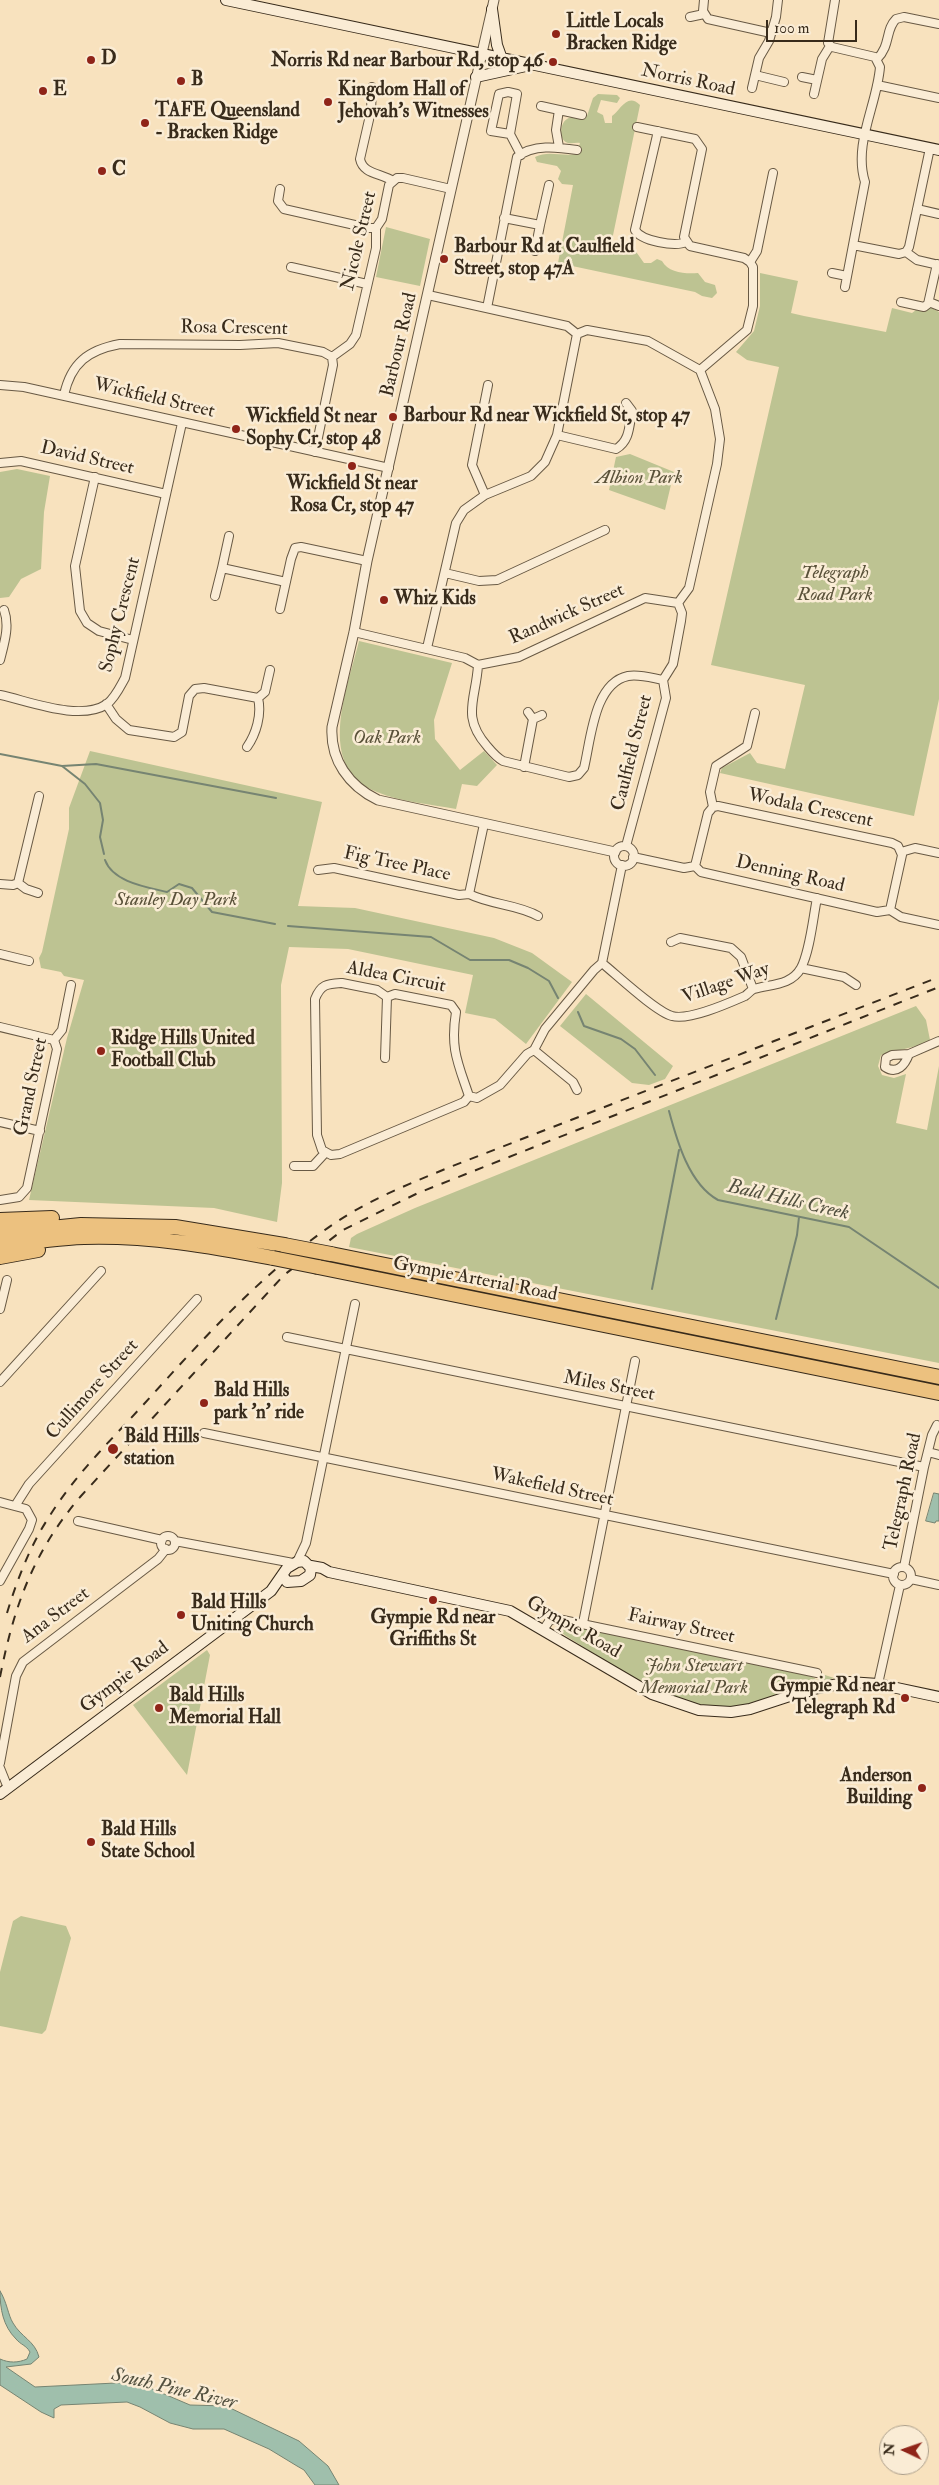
<!DOCTYPE html>
<html>
<head>
<meta charset="utf-8">
<style>
  body { margin:0 }
  #map { position:relative; width:939px; height:2485px; overflow:hidden; background:#f8e2be; font-family:"IM FELL Double Pica",serif }
  canvas { display:block }
  .north { position:absolute; left:879px; top:2425px; width:50px; height:50px; box-sizing:border-box; background:#faecd5; border:1px solid #ac9f8b; border-radius:50%; rotate:273deg; font-size:14px; font-weight:700; line-height:20px; text-align:center; color:#382b1b }
  .north::after { content:''; display:block; margin:auto; width:18px; height:22px; background:#8f2418; clip-path:polygon(50% 0,100% 100%,50% 72%,0 100%) }
  .scale { position:absolute; left:766px; top:20px; width:91px; height:22px; box-sizing:border-box; border:2px solid #382b1b; border-top:0; padding-left:6px; font-size:15px; line-height:18px; white-space:nowrap; color:#382b1b; -webkit-text-stroke:4px #faecd5; paint-order:stroke }
</style>
</head>
<body>
<div id="map">
<canvas width="939" height="2485"></canvas>
<div class="north">N</div>
<div class="scale">100 m</div>
</div>
<script>
const ctx = document.querySelector('canvas').getContext('2d');
ctx.lineJoin = 'round';
function fill(path, color) { ctx.fillStyle = color; ctx.fill(path, 'evenodd'); }
function strokePath(path, color, width, dash) { ctx.strokeStyle = color; ctx.lineWidth = width; ctx.lineCap = dash ? 'butt' : 'round'; ctx.setLineDash(dash || []); ctx.stroke(path); }
function label(font, color, halo, rows, align = 'center') {
  ctx.font = font + ' "IM FELL Double Pica",serif'; ctx.lineWidth = 5; ctx.setLineDash([]); ctx.textBaseline = 'middle'; ctx.strokeStyle = halo; ctx.fillStyle = color; for (const [text, x, y, turn = 0] of rows) {
    ctx.save(); ctx.translate(x, y); ctx.rotate((+turn || 0) * Math.PI / 180); ctx.textAlign = isNaN(turn) ? turn : align; if (halo) ctx.strokeText(text, 0, 0); ctx.fillText(text, 0, 0); ctx.restore();
  }
}
fill(new Path2D(`
  M 598,94 L 617,95 L 620,98 L 617,103 L 601,100 L 597,112 L 603,115 L 605,123 L 612,123 L 612,116 C 620,111 627,92 640,105 L 612,240 L 617,247 L 626,245 L 632,246 L 644,263 L 651,263 L 657,259 L 662,261 C 668,273 686,274 698,273 L 705,282 L 715,285 L 717,293 L 712,298 L 702,296 L 695,292 L 558,263 L 573,185 L 562,184 L 558,179 L 561,171 L 557,166 L 537,162 L 535,157 C 549,150 562,157 576,154 L 580,143 C 576,142 572,144 568,143 C 558,140 560,123 567,119 C 574,115 580,120 587,116 L 593,98 Z
  M 386,227 L 430,239 L 420,286 L 376,277 Z
  M 760,273 L 798,281 L 791,313 L 804,316 L 886,332 L 892,308 L 912,313 L 916,310 L 923,311 L 930,307 L 939,312 L 939,699 L 914,816 L 720,773 L 722,768 L 750,753 L 757,763 L 785,769 L 805,685 L 711,665 L 779,367 L 747,360 L 736,352 L 754,331 L 760,306 Z
  M 630,454 L 674,472 L 665,510 L 609,490 L 616,457 Z
  M 17,469 L 50,476 L 44,512 L 41,569 L 21,579 L 9,597 L 0,598 L 0,472 Z
  M 359,641 L 452,663 L 434,720 L 435,739 L 460,770 L 484,751 L 497,765 L 477,786 L 462,784 L 456,809 C 430,804 401,802 377,792 C 314,768 348,687 359,641 Z
  M 90,751 L 322,802 L 298,906 L 355,908 L 494,938 L 532,953 L 572,982 L 526,1044 L 495,1019 L 465,1013 L 473,975 L 348,949 L 289,947 L 281,985 L 282,1183 L 277,1222 L 214,1208 L 29,1200 L 67,1038 L 84,980 L 64,976 L 61,972 L 41,968 L 39,958 L 42,952 L 69,829 L 69,808 Z
  M 586,994 L 673,1066 L 665,1079 L 649,1085 L 632,1083 L 560,1026 Z
  M 916,1006 L 926,1020 L 930,1040 L 924,1044 L 881,1055 L 878,1066 L 882,1075 L 894,1078 L 906,1074 L 896,1123 L 927,1130 L 939,1066 L 939,1363 L 349,1247 L 351,1238 L 357,1234 L 415,1208 Z
  M 558,1623 L 810,1675 L 817,1680 L 825,1675 L 834,1678 C 807,1687 778,1700 750,1705 C 678,1717 624,1671 566,1636 L 557,1629 Z
  M 207,1650 L 210,1655 L 187,1775 L 133,1705 Z
  M 21,1916 L 66,1926 L 71,1938 L 46,2030 L 42,2034 L 0,2026 L 0,1972 L 13,1921 Z`), '#bdc392');
const water = new Path2D(`
  M 934,1493 L 939,1494 L 939,1521 L 936,1521 L 935,1523 L 926,1521 Z
  M 0,2291 C 7,2302 8,2315 13,2323 C 21,2337 35,2341 39,2357 L 31,2364 L 6,2367 L 35,2387 L 136,2382 L 190,2405 L 226,2406 L 299,2441 L 328,2466 L 339,2485 L 315,2485 L 304,2470 L 297,2466 L 269,2449 L 224,2429 L 193,2429 L 170,2423 L 140,2407 L 127,2402 L 61,2405 L 54,2409 L 54,2418 L 41,2412 L 0,2385 L 0,2359 C 9,2363 18,2363 27,2359 L 30,2352 C 26,2345 21,2345 16,2339 C 3,2326 0,2309 0,2291 Z`);
fill(water, '#9fbfac');
strokePath(water, '#768472', 1);
strokePath(new Path2D(`
  M 0,754 L 62,766 L 85,784 L 100,803 L 103,820 L 100,837 L 104,854
  M 62,766 L 96,764 L 276,798
  M 105,860 C 113,882 146,887 167,892 L 179,884 L 192,888 L 212,912 L 275,924
  M 288,926 L 431,937 L 470,960 L 509,960 L 528,968 L 549,981 L 558,998
  M 578,1012 L 584,1026 L 621,1039 L 635,1049 L 655,1075
  M 669,1111 C 677,1141 689,1184 718,1200 L 849,1227 L 939,1288
  M 652,1289 L 679,1150
  M 776,1319 L 797,1235 L 799,1217`), '#768472', 2);
const minor = new Path2D(`
  M 704,0 L 703,11 L 708,19 L 771,33
  M 835,0 L 828,43 L 832,47 L 875,57 L 880,67 C 877,105 853,144 865,182 L 845,287
  M 690,17 L 704,14
  M 877,59 C 891,45 885,30 896,19 L 904,17 L 939,24
  M 755,75 L 784,82
  M 802,77 L 817,80
  M 877,85 L 939,98
  M 372,87 L 371,111 L 360,159 C 363,174 380,173 393,181
  M 752,88 L 759,58 L 769,41 L 776,17 L 778,0
  M 814,94 L 822,59 L 830,46
  M 541,106 L 582,115
  M 559,110 L 556,130 L 559,147
  M 637,127 L 695,139 L 702,149 L 684,237 L 690,246 L 744,258 L 750,262 L 753,267 L 753,306 L 747,330 L 700,370
  M 658,131 L 635,230 C 641,241 675,247 686,242
  M 510,134 L 491,131 L 499,94 L 508,92 L 517,94 L 510,134 L 521,155
  M 280,189 L 278,201 L 284,209 L 368,228 L 376,228
  M 917,209 L 939,214
  M 504,218 L 540,225 L 549,185
  M 853,245 L 899,254 L 906,252 L 909,247 L 930,148
  M 535,251 L 540,225
  M 906,252 L 917,260 L 939,265
  M 750,262 L 757,251 L 773,173
  M 291,267 L 367,284
  M 832,273 L 847,276
  M 428,295 L 567,326 L 577,334 L 587,330 L 648,341 L 700,370 L 715,409 L 720,439 L 717,464 L 689,588 L 678,603 L 682,613 L 681,621 L 673,664 L 663,680 L 666,698 L 626,846
  M 901,302 L 924,307 L 928,304 L 937,264
  M 929,302 L 939,306
  M 487,308 L 517,157 C 533,144 557,147 577,150
  M 332,357 L 350,344 L 356,335 L 376,248 L 376,228 L 382,219 L 389,185 L 397,178 L 403,178 L 451,189
  M 0,385 L 24,387 L 389,468
  M 64,395 C 71,363 88,350 120,344 L 240,345 L 278,343 L 323,352 L 332,357 L 333,365 L 315,452
  M 557,435 L 616,449 C 630,441 629,426 632,411 L 626,403
  M 0,463 L 21,461 L 166,494
  M 95,477 L 75,566 L 80,611 L 87,623 L 99,631 L 133,640
  M 485,495 L 472,465 L 488,385
  M 222,568 L 229,536
  M 445,573 L 479,581 L 497,580 L 605,530
  M 215,596 L 222,568 L 286,582
  M 280,609 L 291,559 L 295,548 L 301,547 L 367,561
  M 354,632 L 465,658 L 478,665 L 519,657 L 645,598 L 678,603
  M 427,648 L 456,523 L 464,510 L 485,495 L 531,476 L 545,462 L 557,435 L 577,334
  M 0,660 C 4,644 10,626 4,610
  M 478,665 C 476,700 461,716 487,746 C 492,752 496,757 503,761 L 569,777 L 578,775 L 584,768 C 591,739 594,683 628,676 C 640,674 652,678 663,680
  M 0,695 C 29,701 80,722 107,704 C 115,698 120,687 125,678 L 182,423
  M 106,704 L 116,719 L 129,730 L 174,737 L 182,732 L 189,696 L 195,689 L 204,688 L 258,698 L 265,692 L 270,670
  M 533,719 L 542,715
  M 247,747 C 256,734 262,715 258,698
  M 524,767 L 533,719 L 528,712
  M 713,807 L 710,792 L 716,766 L 747,746 L 755,713
  M 484,824 L 469,894 C 491,905 517,904 538,916
  M614 856a10 10 0 1 1 20 0a10 10 0 1 1-20 0Z
  M 901,852 L 915,848 L 939,853
  M 633,857 L 684,868 L 695,866 L 701,872 L 877,912 L 890,910 L 901,917 L 939,925
  M 695,866 L 708,813 L 713,807 L 718,806 L 892,843 L 898,846 L 902,855 L 890,910
  M 318,870 L 334,868 L 459,895 L 469,894
  M 18,883 L 39,796
  M 0,884 L 13,885 L 18,883 L 26,889 L 38,893
  M 671,942 L 680,938 L 731,948 L 741,957 L 753,989
  M 0,954 L 29,961
  M 602,963 C 618,976 656,1012 672,1016 C 689,1021 729,1003 745,996 C 748,994 751,990 754,989 C 770,984 791,986 801,968 C 810,951 813,918 817,898
  M 801,968 L 844,977 L 856,985
  M 342,983 L 377,990 L 387,997 L 395,994 L 451,1005 L 456,1012 C 450,1049 458,1063 469,1096 L 464,1102 L 340,1154 L 331,1155 L 322,1150 L 317,1135 L 315,999 C 321,984 327,984 342,983 Z
  M 0,1027 L 54,1040
  M 534,1050 L 573,1082 L 577,1090
  M 909,1054 C 905,1065 897,1075 885,1067 L 886,1058 L 892,1055 L 909,1054 L 939,1041
  M 385,1058 L 387,997
  M 469,1096 L 477,1098 L 500,1085 L 527,1054 L 534,1050 L 545,1029 L 594,970 L 602,963 L 622,865
  M 0,1122 L 40,1131
  M 294,1166 L 313,1166 L 325,1153
  M 0,1200 L 19,1197 L 27,1188 L 57,1049 L 54,1040 L 62,1030 L 71,985
  M 0,1309 L 7,1280
  M 287,1337 L 924,1467
  M 0,1382 L 101,1271
  M 204,1433 L 894,1574
  M 928,1452 L 939,1455
  M 0,1502 L 26,1509 L 32,1520 L 29,1529 L 0,1581
  M 15,1506 L 29,1484 L 197,1299
  M 78,1521 L 162,1540
  M161 1543a7 7 0 1 1 14 0a7 7 0 1 1-14 0Z
  M 175,1541 L 293,1563
  M 297,1562 L 306,1543 L 355,1304
  M 904,1567 L 924,1467 L 932,1435 L 937,1425
  M893 1576a9 9 0 1 1 18 0a9 9 0 1 1-18 0Z
  M 911,1579 L 939,1585
  M 583,1623 L 635,1361
  M 543,1630 L 550,1620 L 558,1619 L 817,1673
  M 878,1684 L 900,1585
  M 0,1763 L 16,1676 L 23,1662 L 158,1559 L 166,1549
  M 0,1768 L 8,1788`);
const tertiary = new Path2D(`
  M 494,0 L 367,561 L 354,632 L 332,727 C 330,760 349,786 378,800 L 615,852`);
const secondary = new Path2D(`
  M 226,0 L 939,150
  M 492,9 L 497,45 L 502,59
  M 476,77 L 526,66
  M 311,1566 L 322,1568 L 329,1572 L 510,1611 L 652,1694 L 699,1710 L 731,1712 L 750,1709 L 808,1690 L 849,1682 L 878,1684 L 939,1697
  M 0,1794 L 271,1591 L 287,1568 L 297,1562 L 304,1561 L 311,1568 L 310,1575 L 301,1581 L 287,1582 L 283,1576`);
const motorway = new Path2D(`
  M 0,1220 L 52,1218
  M 0,1233 L 81,1225 L 175,1227 L 284,1245
  M 0,1246 C 28,1242 56,1238 84,1237 C 148,1235 211,1246 273,1258
  M 331,1254 L 939,1377
  M 0,1257 L 38,1250
  M 318,1267 L 939,1393`);
strokePath(minor, '#685944', 10);
strokePath(tertiary, '#685944', 11);
strokePath(secondary, '#382b1b', 12);
strokePath(motorway, '#382b1b', 16);
strokePath(minor, '#faecd5', 8);
strokePath(tertiary, '#faecd5', 9);
strokePath(secondary, '#faecd5', 10);
strokePath(motorway, '#ecc17f', 14);
strokePath(new Path2D(`
  M 7,1613 C 17,1580 30,1546 49,1517 C 75,1475 111,1440 144,1404 C 202,1340 260,1275 332,1225 C 368,1200 409,1184 450,1167 L 939,977
  M 0,1677 C 14,1606 33,1552 81,1496 L 284,1275 L 343,1230 L 418,1193 L 939,987`), '#382b1b', 2, [9, 9]);
const motorwayBridge = new Path2D(`
  M 284,1245 L 331,1254
  M 273,1258 L 318,1267`);
strokePath(motorwayBridge, '#382b1b', 16, []);
strokePath(motorwayBridge, '#ecc17f', 14);
for (const [x, y, r, color] of [
  [556,34,5,"#8f2418"],
  [91,60,5,"#8f2418"],
  [553,62,5,"#8f2418"],
  [181,81,5,"#8f2418"],
  [43,91,5,"#8f2418"],
  [328,102,5,"#8f2418"],
  [145,123,5,"#8f2418"],
  [102,171,5,"#8f2418"],
  [444,259,5,"#8f2418"],
  [393,417,5,"#8f2418"],
  [236,429,5,"#8f2418"],
  [352,466,5,"#8f2418"],
  [384,600,5,"#8f2418"],
  [101,1051,5,"#8f2418"],
  [204,1403,5,"#8f2418"],
  [113,1449,6,"#8f2418"],
  [433,1600,5,"#8f2418"],
  [181,1615,5,"#8f2418"],
  [905,1698,5,"#8f2418"],
  [159,1708,5,"#8f2418"],
  [922,1788,5,"#8f2418"],
  [91,1842,5,"#8f2418"]
]) { const dot = new Path2D(); dot.arc(x, y, r, 0, 2 * Math.PI); ctx.fillStyle = color; ctx.fill(dot); strokePath(dot, '#faecd5', 2); }
label('bold 19px', '#382b1b', '#faecd5', [
  ["Little Locals",566,23],
  ["Bracken Ridge",566,45],
  ["D",101,60],
  ["Norris Rd near Barbour Rd, stop 46",543,62,"right"],
  ["B",191,81],
  ["E",53,91],
  ["Kingdom Hall of",338,91],
  ["Jehovah's Witnesses",338,113],
  ["TAFE Queensland",155,112],
  ["- Bracken Ridge",155,134],
  ["C",112,171],
  ["Barbour Rd at Caulfield",454,248],
  ["Street, stop 47A",454,270],
  ["Barbour Rd near Wickfield St, stop 47",403,417],
  ["Wickfield St near",246,418],
  ["Sophy Cr, stop 48",246,440],
  ["Wickfield St near",352,485,"center"],
  ["Rosa Cr, stop 47",352,507,"center"],
  ["Whiz Kids",394,600],
  ["Ridge Hills United",111,1040],
  ["Football Club",111,1062],
  ["Bald Hills",214,1392],
  ["park 'n' ride",214,1414],
  ["Bald Hills",124,1438],
  ["station",124,1460],
  ["Bald Hills",191,1604],
  ["Uniting Church",191,1626],
  ["Gympie Rd near",433,1619,"center"],
  ["Griffiths St",433,1641,"center"],
  ["Gympie Rd near",895,1687,"right"],
  ["Telegraph Rd",895,1709,"right"],
  ["Bald Hills",169,1697],
  ["Memorial Hall",169,1719],
  ["Anderson",912,1777,"right"],
  ["Building",912,1799,"right"],
  ["Bald Hills",101,1831],
  ["State School",101,1853]
], 'left');
label('19px', '#382b1b', '#faecd5', [
  ["Norris Road",688,81,12],
  ["Nicole Street",360,241,-77],
  ["Rosa Crescent",234,329,1],
  ["Barbour Road",400,345,-77],
  ["Wickfield Street",154,399,13],
  ["David Street",87,459,13],
  ["Sophy Crescent",121,615,-76],
  ["Randwick Street",567,615,-24],
  ["Caulfield Street",633,753,-76],
  ["Wodala Crescent",810,809,12],
  ["Fig Tree Place",397,865,12],
  ["Denning Road",790,875,13],
  ["Aldea Circuit",396,978,11],
  ["Village Way",726,984,-19],
  ["Grand Street",32,1087,-78],
  ["Gympie Arterial Road",475,1280,11],
  ["Miles Street",609,1387,11],
  ["Cullimore Street",93,1390,-48],
  ["Wakefield Street",552,1488,12],
  ["Telegraph Road",904,1492,-78],
  ["Ana Street",56,1616,-37],
  ["Fairway Street",681,1627,12],
  ["Gympie Road",573,1628,30],
  ["Gympie Road",125,1678,-37]
]);
label('italic 19px', '#595139', '#faecd5', [
  ["Albion Park",639,479],
  ["Telegraph",835,574],
  ["Road Park",835,596],
  ["Oak Park",387,739],
  ["Stanley Day Park",176,901],
  ["John Stewart",694,1667],
  ["Memorial Park",694,1689]
]);
label('italic 20px', '#52503f', '#faecd5', [
  ["Bald Hills Creek",788,1201,13],
  ["South Pine River",174,2390,13]
]);
</script>
</body>
</html>
